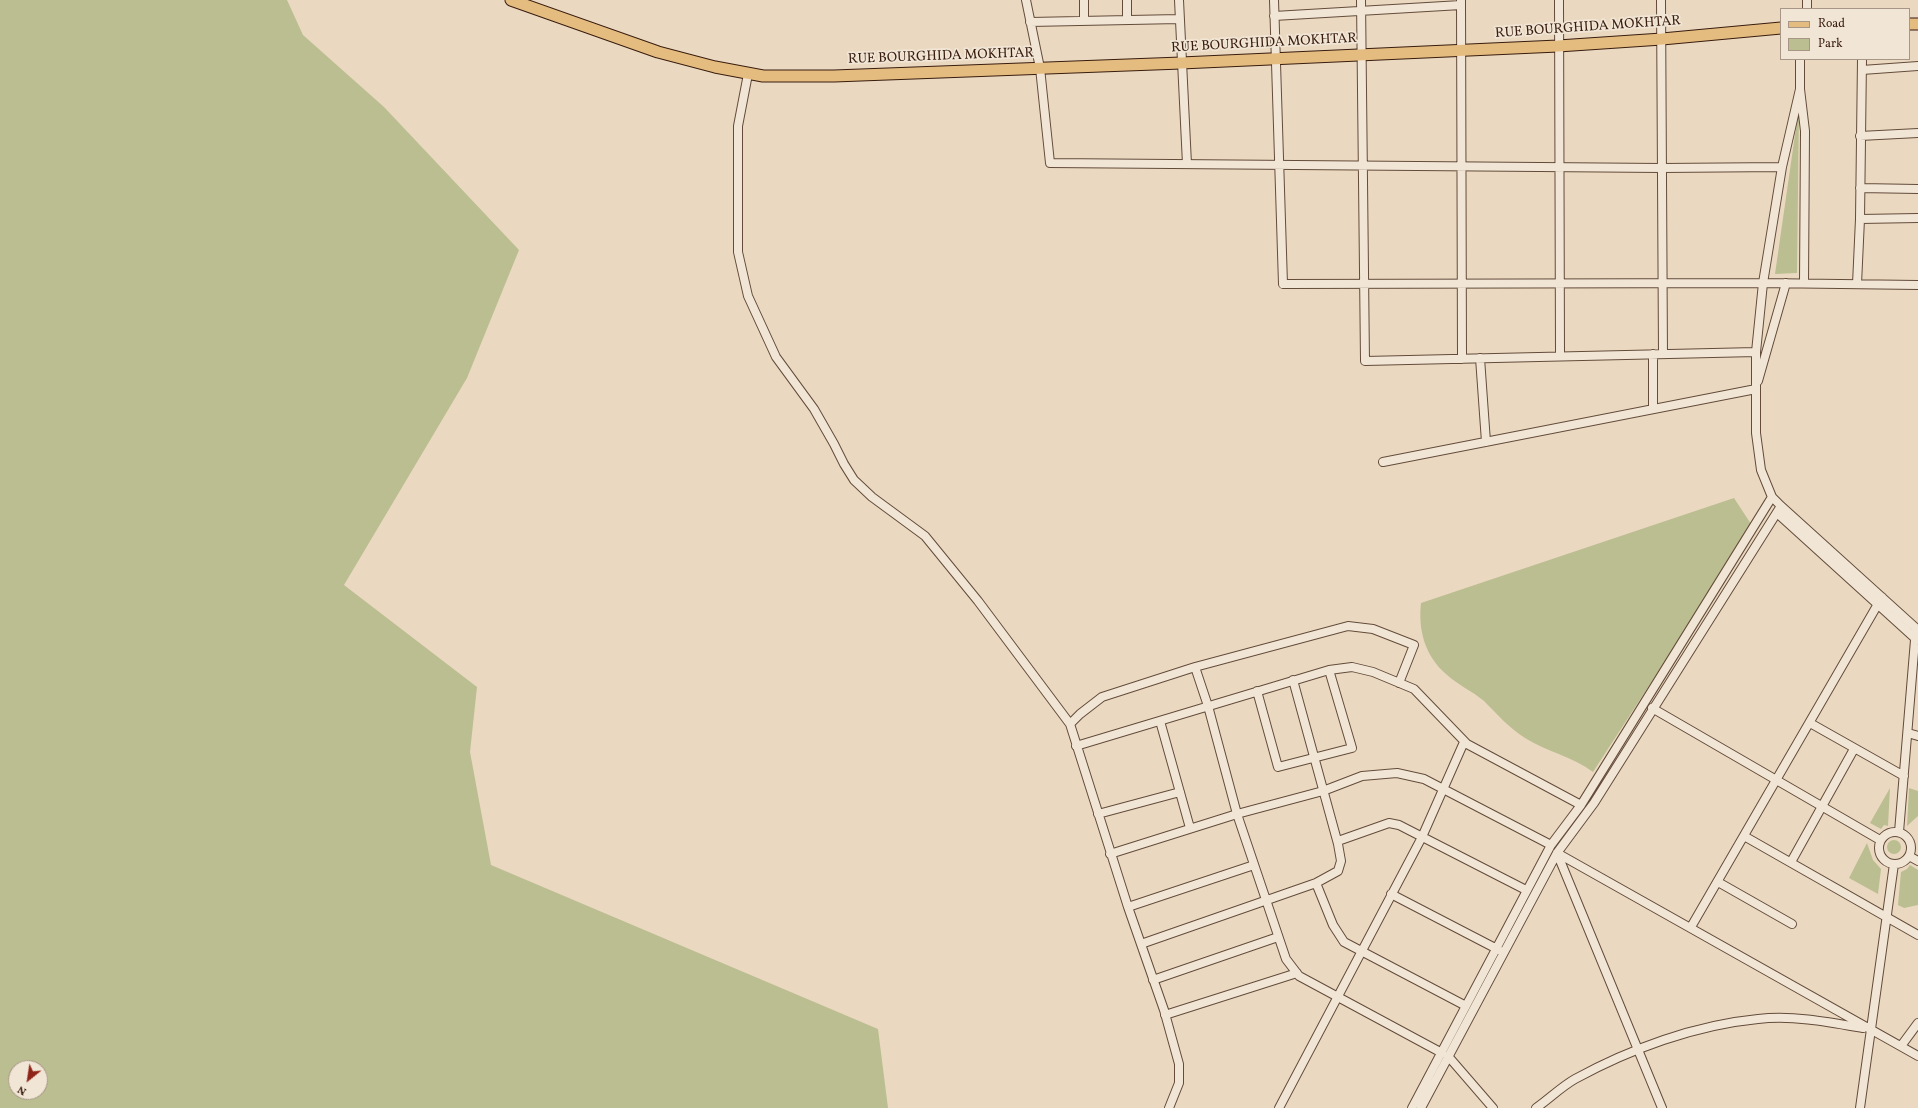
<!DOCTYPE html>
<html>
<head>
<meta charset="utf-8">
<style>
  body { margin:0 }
  #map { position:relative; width:1918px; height:1108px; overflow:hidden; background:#ead9c0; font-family:Vollkorn,serif }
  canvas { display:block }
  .legend { position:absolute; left:1780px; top:8px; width:130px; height:52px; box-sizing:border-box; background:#f1e6d6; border:1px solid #a79586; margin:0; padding:5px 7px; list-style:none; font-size:12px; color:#381c0e }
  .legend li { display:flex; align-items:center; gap:8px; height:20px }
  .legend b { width:20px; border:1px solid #a79586 }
  .north { position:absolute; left:8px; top:1060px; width:40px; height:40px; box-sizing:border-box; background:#f1e6d6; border:1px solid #a79586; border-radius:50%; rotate:210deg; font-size:11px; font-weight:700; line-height:16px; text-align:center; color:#381c0e }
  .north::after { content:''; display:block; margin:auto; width:14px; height:18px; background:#8f2418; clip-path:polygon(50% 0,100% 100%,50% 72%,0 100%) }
</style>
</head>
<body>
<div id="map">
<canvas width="1918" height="1108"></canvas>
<ul class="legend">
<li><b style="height:5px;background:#e5bc80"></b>Road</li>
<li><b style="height:11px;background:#bbbe90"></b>Park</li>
</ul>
<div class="north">N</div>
</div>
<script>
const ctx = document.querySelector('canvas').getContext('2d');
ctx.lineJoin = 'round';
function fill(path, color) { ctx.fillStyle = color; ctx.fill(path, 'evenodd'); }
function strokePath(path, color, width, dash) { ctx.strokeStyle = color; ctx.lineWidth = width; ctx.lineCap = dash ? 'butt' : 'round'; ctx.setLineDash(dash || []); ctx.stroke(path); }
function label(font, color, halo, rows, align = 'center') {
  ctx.font = font + ' Vollkorn,serif'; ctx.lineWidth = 3.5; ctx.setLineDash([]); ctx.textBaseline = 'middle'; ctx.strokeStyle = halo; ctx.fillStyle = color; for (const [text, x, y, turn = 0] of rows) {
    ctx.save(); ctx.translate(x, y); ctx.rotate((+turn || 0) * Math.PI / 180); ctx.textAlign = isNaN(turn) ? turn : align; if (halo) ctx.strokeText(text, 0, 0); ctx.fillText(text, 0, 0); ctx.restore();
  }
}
fill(new Path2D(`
  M 0,0 L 287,0 L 303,35 L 384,107 L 519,250 L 467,378 L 344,585 L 477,687 L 470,752 L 491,865 L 878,1029 L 888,1108 L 0,1108 ZM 16,1068 L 40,1068 L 40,1092 L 16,1092 Z
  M 1799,107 L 1797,273 L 1775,274 Z
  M 1734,498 L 1751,524 L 1691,621 L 1593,772 C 1572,756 1547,752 1525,738 C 1509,728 1497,714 1484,701 C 1472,691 1458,685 1446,674 C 1425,656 1418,630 1421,603 Z
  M 1890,788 L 1888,826 L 1884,825 L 1881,829 L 1870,823 Z
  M 1909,788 L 1918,791 L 1918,816 L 1907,826 Z
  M1887 847a7 7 0 1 1 14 0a7 7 0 1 1-14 0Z
  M 1867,843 L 1873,860 L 1881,869 L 1878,894 L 1849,878 Z
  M 1910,865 L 1918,870 L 1918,905 L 1904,908 L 1898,905 L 1901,872 L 1907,869 Z`), '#bbbe90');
const minor = new Path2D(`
  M 1026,0 L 1040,68 L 1050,163 L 1662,168 L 1782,167
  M 1084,0 L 1084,20
  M 1179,0 L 1187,164
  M 1274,0 L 1283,284 L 1763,283 L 1918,285
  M 1361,0 L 1365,361 L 1756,352
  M 1461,0 L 1462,359
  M 1559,0 L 1560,356
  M 1661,0 L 1663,354
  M 1807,9 L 1807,0
  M 1274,16 L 1461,5
  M 1127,19 L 1127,0
  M 1030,22 L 1179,19
  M 1800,59 L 1800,89 L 1805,131 L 1804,283
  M 1862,70 L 1918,66
  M 748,74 L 738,126 L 738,252 L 748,296 L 776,357 L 814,409 L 834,444 L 844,464 L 854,480 L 872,497 L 925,536 L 978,601 L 1070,724 L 1128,907 L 1164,1010 L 1179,1064 L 1179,1083 L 1169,1108
  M 1800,89 L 1782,167 L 1763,283 L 1756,352 L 1756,433 L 1761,470 L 1772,497 L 1781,506 L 1918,630
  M 1860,136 L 1918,133
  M 1860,188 L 1918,189
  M 1860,219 L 1918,218
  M 1857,284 L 1860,219 L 1862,59
  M 1480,358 L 1486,442
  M 1758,381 L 1786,283
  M 1653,409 L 1653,354
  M 1383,462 L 1756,389
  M 1777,513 L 1917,640
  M 1195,667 L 1208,706 L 1237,814 L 1286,959 L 1299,976 L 1442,1053
  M 1257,691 L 1278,767 L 1352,748 L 1329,670
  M 1652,708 L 1880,840
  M 1160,721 L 1190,828
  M 1810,723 L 1904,776
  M 1070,724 L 1080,714 L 1102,697 L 1195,667 L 1348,626 L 1373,629 L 1414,645 L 1399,683
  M 1908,733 L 1918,736
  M 1076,746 L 1329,670 L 1352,667 L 1373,672 L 1414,689 L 1467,744 L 1581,805
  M 1098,814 L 1180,792
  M1879 848a16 16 0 1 1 32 0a16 16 0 1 1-32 0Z
  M 1899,832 L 1916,628
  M 1744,836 L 1918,935
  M 1338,841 L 1389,823 L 1399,825 L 1526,890
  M 1557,853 L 1918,1056
  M 1557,853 L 1662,1108
  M 1110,854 L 1237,814 L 1323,791 L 1362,776 L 1397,773 L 1424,779 L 1551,845
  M 1909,856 L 1918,861
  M 1791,862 L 1854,749
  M 1718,882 L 1792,924
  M 1316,883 L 1333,925 L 1344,942 L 1466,1006
  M 1391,894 L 1499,950
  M 1128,907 L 1254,865
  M 1691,927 L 1882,597
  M 1141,944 L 1316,883 L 1338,871 L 1341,861 L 1338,844 L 1293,680
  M 1153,980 L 1278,937
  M 1165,1015 L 1297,973
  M 1901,1046 L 1918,1023
  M 1448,1056 L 1493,1108
  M 1279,1108 L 1422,837 L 1464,742
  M 1412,1108 L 1551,845 L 1581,805 L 1772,497
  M 1421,1108 L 1557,853 L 1594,803 L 1781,506
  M 1536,1108 C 1549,1099 1561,1087 1575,1079 C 1630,1049 1695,1025 1758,1019 C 1793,1015 1829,1022 1863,1028
  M 1860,1108 L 1894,864`);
const major = new Path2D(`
  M 511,0 L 658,52 L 715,67 L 763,76 L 834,76 L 1181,63 L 1558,46 L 1662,39 L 1781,28
  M 1909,24 L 1918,24`);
strokePath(minor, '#644b3a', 10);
strokePath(major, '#381c0e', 13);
strokePath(minor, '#f1e6d6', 8);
strokePath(major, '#e5bc80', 11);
label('14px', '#381c0e', '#f1e6d6', [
  ["RUE BOURGHIDA MOKHTAR",1588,28,-4],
  ["RUE BOURGHIDA MOKHTAR",1264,44,-3],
  ["RUE BOURGHIDA MOKHTAR",941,57,-2]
]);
</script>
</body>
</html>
